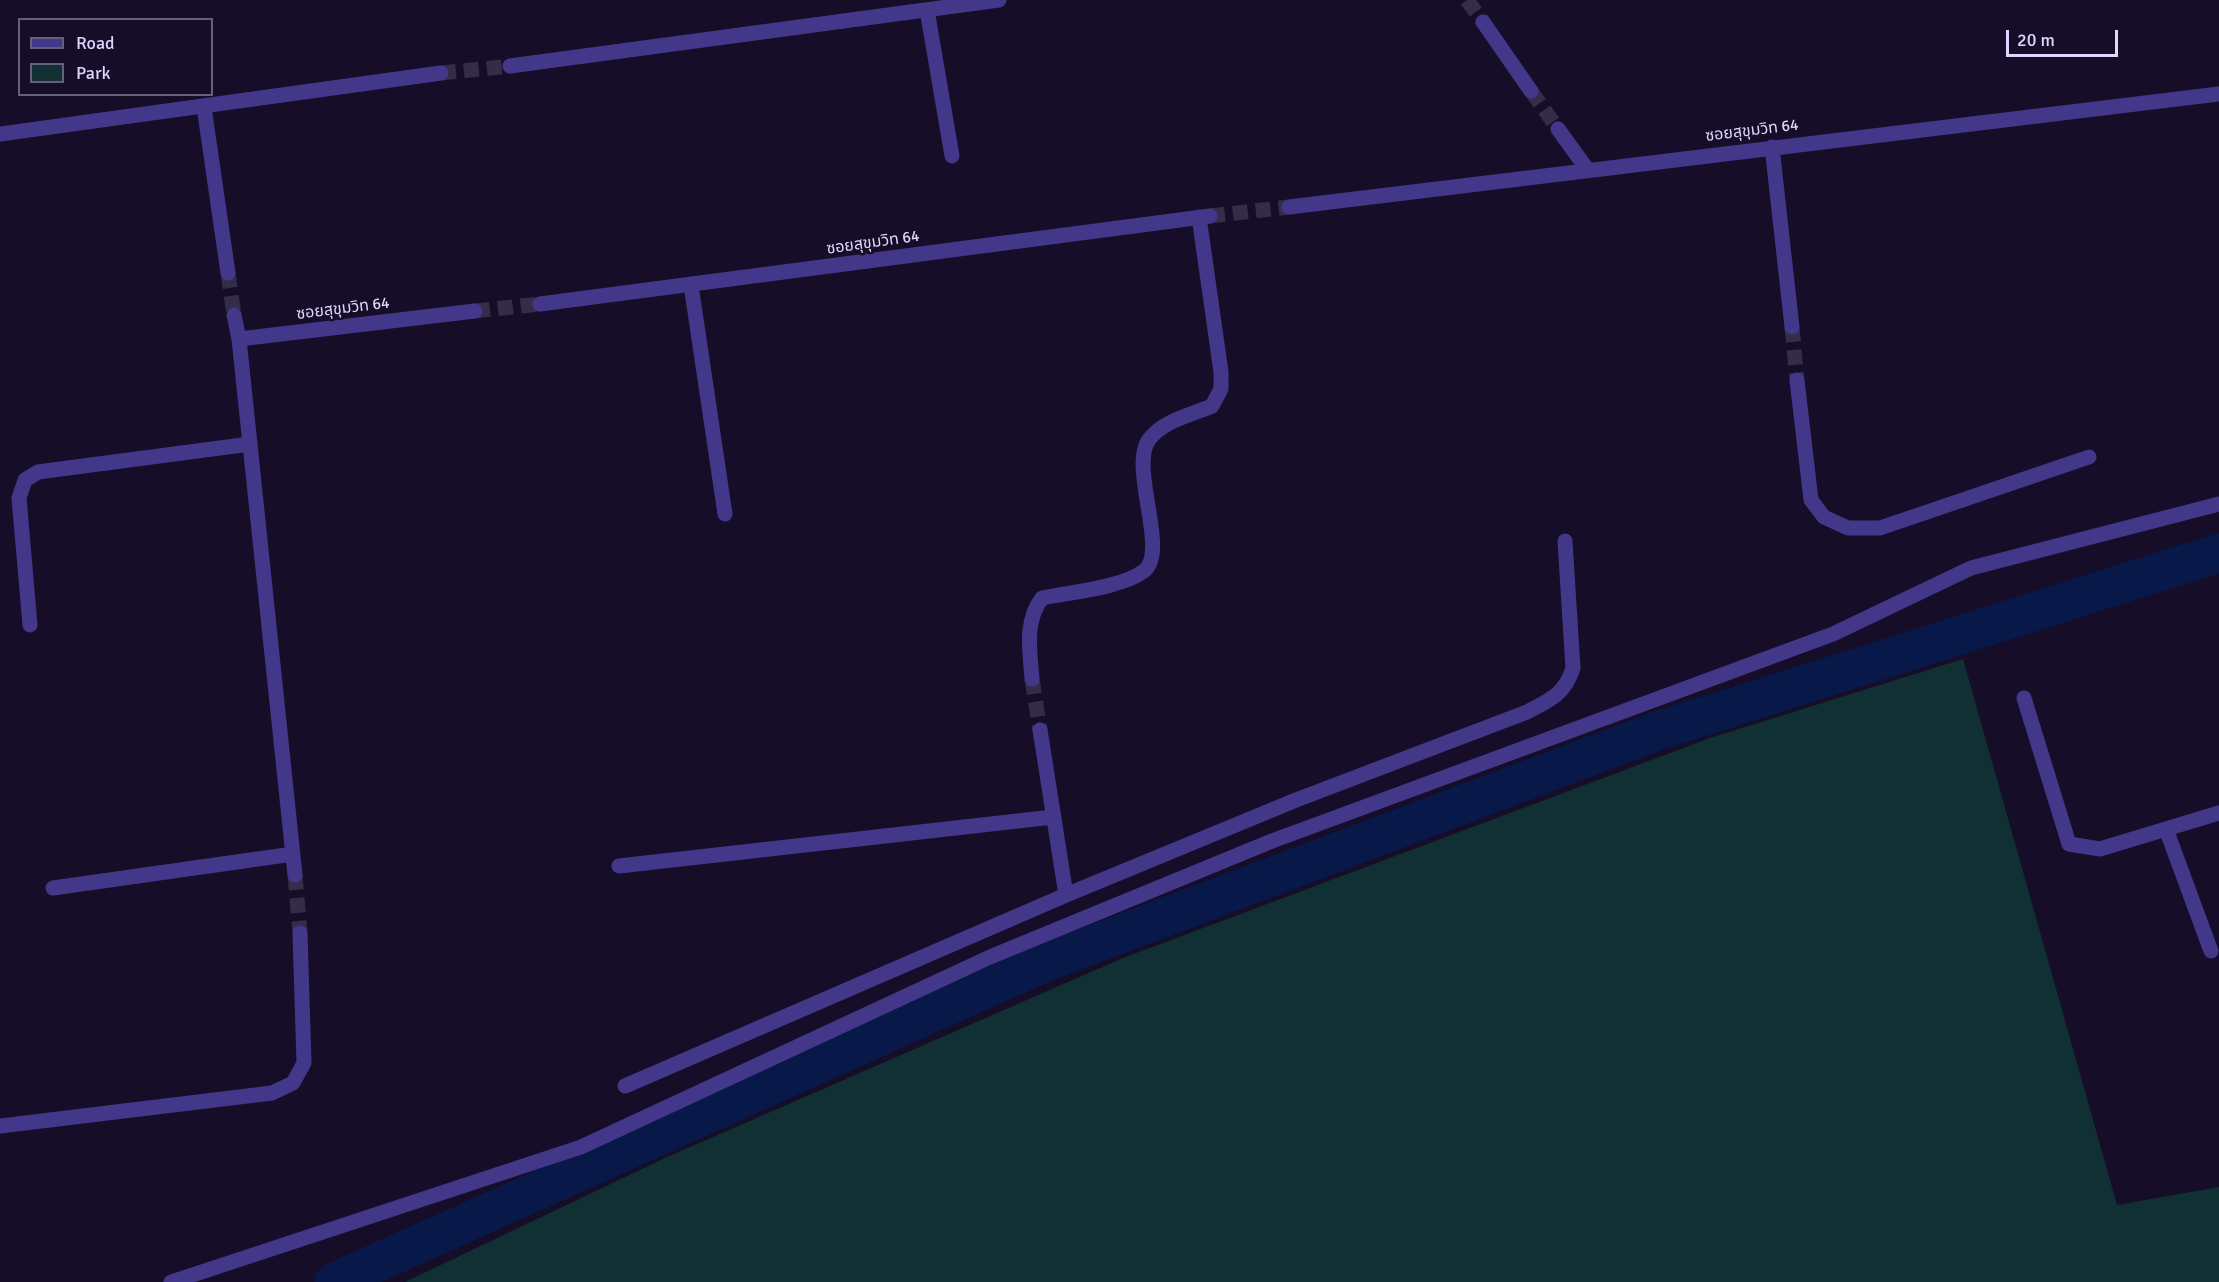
<!DOCTYPE html>
<html>
<head>
<meta charset="utf-8">
<style>
  body { margin:0 }
  #map { position:relative; width:2219px; height:1282px; overflow:hidden; background:#160e28; font-family:Signika,sans-serif }
  canvas { display:block }
  .legend { position:absolute; left:18px; top:18px; width:195px; height:78px; box-sizing:border-box; background:#160e28; border:2px solid #665e7e; margin:0; padding:8px 10px; list-style:none; font-size:18px; color:#dfd6ff }
  .legend li { display:flex; align-items:center; gap:12px; height:30px }
  .legend b { width:30px; border:2px solid #665e7e }
  .scale { position:absolute; left:2006px; top:30px; width:112px; height:27px; box-sizing:border-box; border:3px solid #dfd6ff; border-top:0; padding-left:8px; font-size:18px; line-height:21px; white-space:nowrap; color:#dfd6ff; -webkit-text-stroke:4px #160e28; paint-order:stroke }
</style>
</head>
<body>
<div id="map">
<canvas width="2219" height="1282"></canvas>
<ul class="legend">
<li><b style="height:8px;background:#43378a"></b>Road</li>
<li><b style="height:16px;background:#113033"></b>Park</li>
</ul>
<div class="scale">20 m</div>
</div>
<script>
const ctx = document.querySelector('canvas').getContext('2d');
ctx.lineJoin = 'round';
function fill(path, color) { ctx.fillStyle = color; ctx.fill(path, 'evenodd'); }
function strokePath(path, color, width, dash) { ctx.strokeStyle = color; ctx.lineWidth = width; ctx.lineCap = dash ? 'butt' : 'round'; ctx.setLineDash(dash || []); ctx.stroke(path); }
function label(font, color, halo, rows, align = 'center') {
  ctx.font = font + ' Signika,"Noto Sans Thai",sans-serif'; ctx.lineWidth = 5; ctx.setLineDash([]); ctx.textBaseline = 'middle'; ctx.strokeStyle = halo; ctx.fillStyle = color; for (const [text, x, y, turn = 0] of rows) {
    ctx.save(); ctx.translate(x, y); ctx.rotate((+turn || 0) * Math.PI / 180); ctx.textAlign = isNaN(turn) ? turn : align; if (halo) ctx.strokeText(text, 0, 0); ctx.fillText(text, 0, 0); ctx.restore();
  }
}
fill(new Path2D(`
  M 1963,659 L 2117,1205 L 2219,1187 L 2219,1282 L 405,1282 L 665,1158 L 1123,958 L 1710,738 Z`), '#113033');
strokePath(new Path2D(`
  M 334,1282 L 1041,964 L 1657,731 L 2219,553`), '#081848', 39);
strokePath(new Path2D(`
  M 1467,0 L 1483,22
  M 441,73 L 510,66
  M 1531,91 L 1558,129
  M 1210,216 L 1289,207
  M 228,273 L 234,315
  M 475,311 L 540,304
  M 1792,327 L 1797,380
  M 1032,679 L 1040,730
  M 295,875 L 300,933`), '#342c48', 15, [15, 8]);
strokePath(new Path2D(`
  M 927,10 L 952,156
  M 1483,22 L 1531,91
  M 510,66 L 999,0
  M 204,107 L 228,273
  M 1558,129 L 1587,169
  M 0,134 L 441,73
  M 1772,147 L 1792,327
  M 1289,207 L 2219,94
  M 691,285 L 725,514
  M 540,304 L 1210,216
  M 234,315 L 239,339 L 475,311
  M 239,339 L 295,875
  M 1797,380 L 1811,500 L 1824,517 L 1848,528 L 1880,528 L 2089,457
  M 30,625 L 19,498 L 25,480 L 38,472 L 250,444
  M 1032,679 C 1030,651 1024,622 1042,598 C 1071,592 1121,588 1144,571 C 1169,552 1130,470 1148,441 C 1161,421 1191,415 1212,406 L 1221,389 L 1221,372 L 1199,217
  M 2024,698 L 2069,844 L 2100,849 L 2219,813
  M 2166,829 L 2211,951
  M 619,866 L 1053,817
  M 53,888 L 293,854
  M 1066,895 L 1296,800 L 1527,712 C 1550,700 1565,694 1573,668 L 1565,541
  M 625,1086 L 1066,895 L 1040,730
  M 0,1126 L 272,1093 L 293,1083 L 304,1063 L 300,933
  M 171,1282 L 581,1147 L 990,957 L 1272,841 L 1833,634 L 1971,568 L 2219,504`), '#43378a', 15);
label('16px', '#dfd6ff', '#160e28', [
  ["ซอยสุขุมวิท 64",1752,131,-7],
  ["ซอยสุขุมวิท 64",873,243,-8],
  ["ซอยสุขุมวิท 64",343,309,-7]
]);
</script>
</body>
</html>
